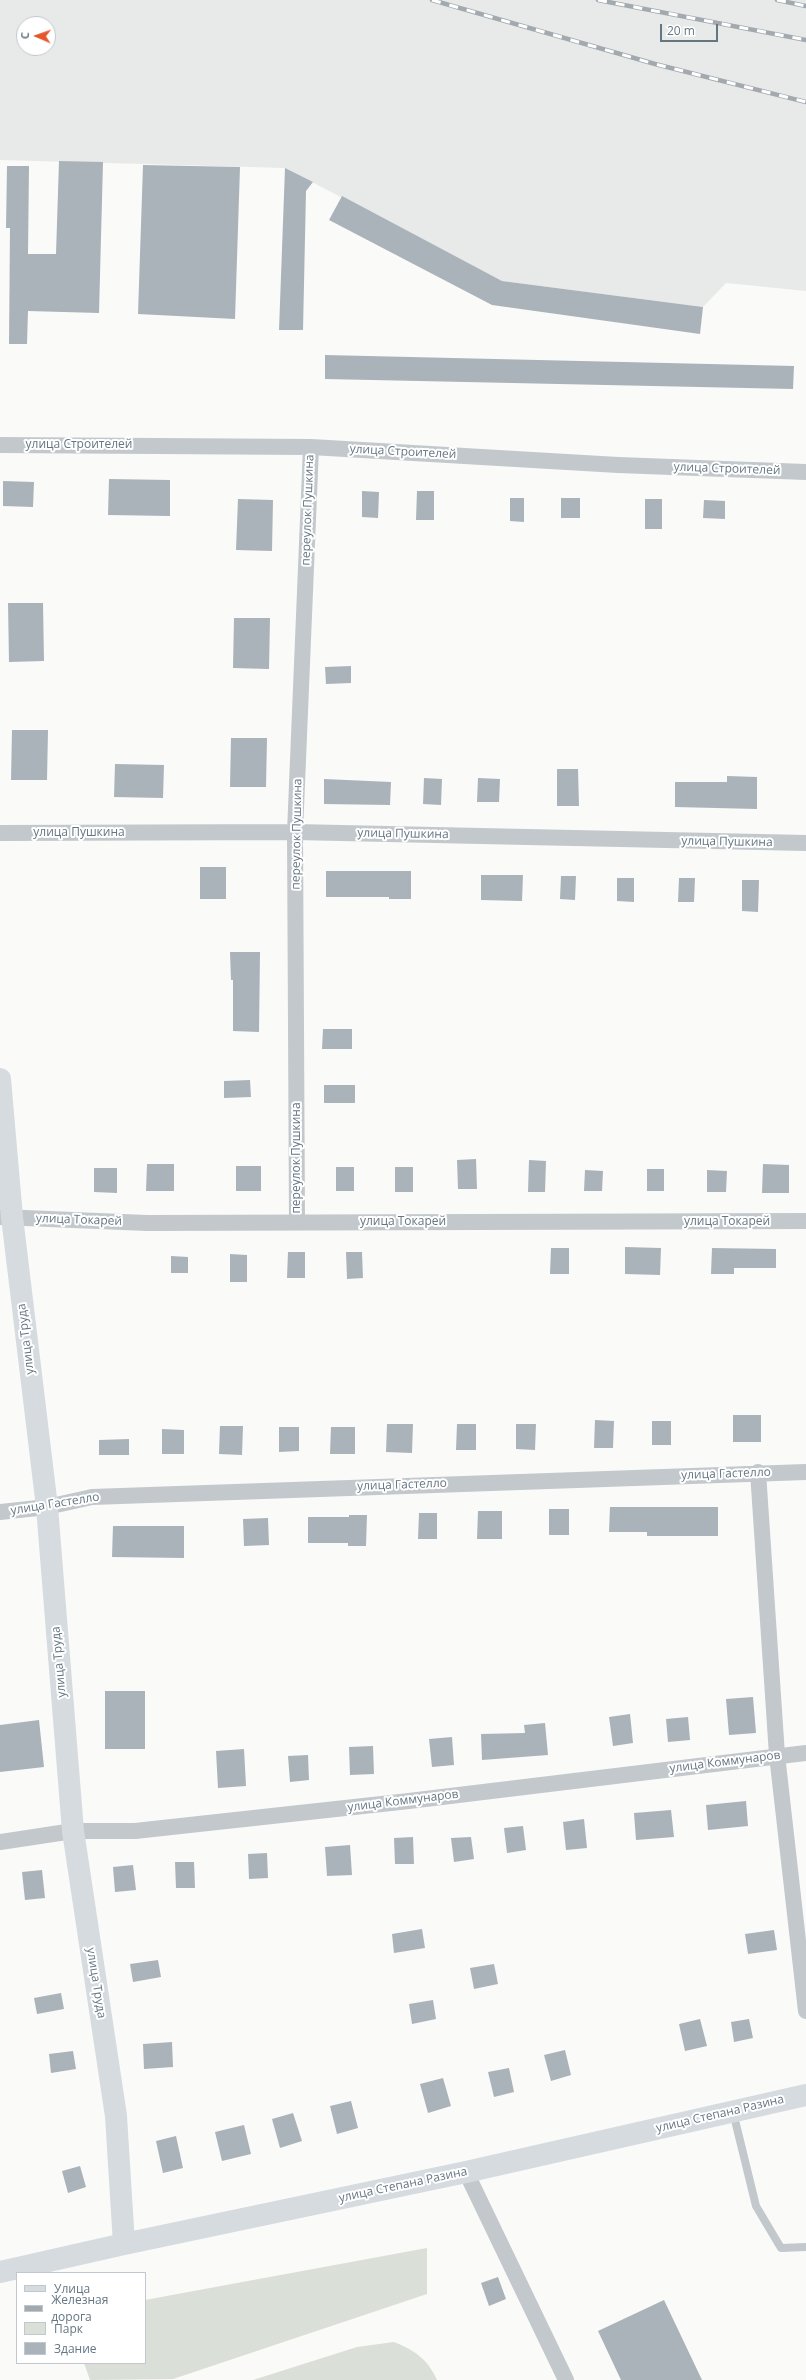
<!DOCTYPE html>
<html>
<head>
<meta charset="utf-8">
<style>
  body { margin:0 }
  #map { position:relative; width:806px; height:2380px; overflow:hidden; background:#fafaf8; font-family:"Open Sans",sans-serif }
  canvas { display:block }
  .legend { position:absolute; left:16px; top:2272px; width:130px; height:92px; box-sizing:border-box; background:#fff; border:1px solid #c1c8cd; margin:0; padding:5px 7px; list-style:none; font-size:12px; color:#657683 }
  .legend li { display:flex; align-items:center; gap:8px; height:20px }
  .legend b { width:20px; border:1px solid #c1c8cd }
  .north { position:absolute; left:16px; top:16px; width:40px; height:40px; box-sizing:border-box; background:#fff; border:1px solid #c1c8cd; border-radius:50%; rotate:272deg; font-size:11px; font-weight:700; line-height:16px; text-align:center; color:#657683 }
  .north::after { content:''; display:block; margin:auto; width:14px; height:18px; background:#e4572e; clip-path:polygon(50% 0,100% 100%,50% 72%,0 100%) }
  .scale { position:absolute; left:660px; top:24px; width:58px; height:18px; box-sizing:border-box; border:2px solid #657683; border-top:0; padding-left:5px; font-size:12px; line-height:14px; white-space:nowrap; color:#657683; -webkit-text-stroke:3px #fff; paint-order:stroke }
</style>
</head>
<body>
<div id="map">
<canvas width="806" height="2380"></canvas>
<ul class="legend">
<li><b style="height:5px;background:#d6dbdf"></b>Улица</li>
<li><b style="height:5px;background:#a2aab0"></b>Железная дорога</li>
<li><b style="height:11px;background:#dadfd7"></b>Парк</li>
<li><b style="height:11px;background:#aab3b9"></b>Здание</li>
</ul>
<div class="north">С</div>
<div class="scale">20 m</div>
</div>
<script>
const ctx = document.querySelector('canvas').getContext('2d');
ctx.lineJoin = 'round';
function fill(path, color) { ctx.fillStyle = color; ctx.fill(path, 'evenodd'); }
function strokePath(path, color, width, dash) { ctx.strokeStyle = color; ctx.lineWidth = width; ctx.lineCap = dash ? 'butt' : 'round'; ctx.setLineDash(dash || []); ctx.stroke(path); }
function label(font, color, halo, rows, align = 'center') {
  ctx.font = font + ' "Open Sans",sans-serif'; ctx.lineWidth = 4; ctx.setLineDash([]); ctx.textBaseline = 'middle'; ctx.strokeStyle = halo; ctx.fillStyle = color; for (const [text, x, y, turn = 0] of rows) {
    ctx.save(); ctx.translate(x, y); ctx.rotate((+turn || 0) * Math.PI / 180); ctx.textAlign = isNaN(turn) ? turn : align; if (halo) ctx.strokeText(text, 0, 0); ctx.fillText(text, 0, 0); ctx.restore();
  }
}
fill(new Path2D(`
  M 0,0 L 806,0 L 806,291 L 726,283 L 703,307 L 502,281 L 285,168 L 0,160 ZM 24,24 L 48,24 L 48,48 L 24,48 Z`), '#e8e9e9');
fill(new Path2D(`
  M 427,2248 L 427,2294 L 173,2379 L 90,2380 L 84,2363 L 145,2363 L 145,2300 Z
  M 394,2342 C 414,2350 428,2359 437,2380 L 253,2380 L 357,2347 Z`), '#dadfd7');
fill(new Path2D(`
  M 59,161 L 103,162 L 99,313 L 28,311 L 27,344 L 9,344 L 10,228 L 6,228 L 7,166 L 29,166 L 28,254 L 56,254 Z
  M 143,165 L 240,167 L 235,319 L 138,314 Z
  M 285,168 L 313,182 L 306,191 L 303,330 L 279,330 Z
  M 342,196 L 502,281 L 703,307 L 700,334 L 492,305 L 329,220 Z
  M 325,355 L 794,366 L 793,389 L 325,379 Z
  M 109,479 L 170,480 L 170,516 L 108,515 Z
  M 3,481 L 34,482 L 33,507 L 3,506 Z
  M 362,491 L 379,492 L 378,518 L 362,517 Z
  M 417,491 L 434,491 L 434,520 L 416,520 Z
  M 510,498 L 524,498 L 524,522 L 510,521 Z
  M 561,498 L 580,498 L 580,518 L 561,518 Z
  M 238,499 L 273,500 L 272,551 L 236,550 Z
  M 645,499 L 662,499 L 662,529 L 645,529 Z
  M 704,500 L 725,501 L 725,519 L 703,518 Z
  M 8,603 L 43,603 L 44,661 L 9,662 Z
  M 234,618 L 270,618 L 269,669 L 233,668 Z
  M 351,666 L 351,683 L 326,684 L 325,667 Z
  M 12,730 L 48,730 L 47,780 L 11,780 Z
  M 231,738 L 267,738 L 266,787 L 230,787 Z
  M 115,764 L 164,765 L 163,798 L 114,797 Z
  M 557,769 L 578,769 L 579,806 L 557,806 Z
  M 727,776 L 757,777 L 757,809 L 675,807 L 675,782 L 727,782 Z
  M 424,778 L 442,779 L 441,805 L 423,804 Z
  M 478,778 L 500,779 L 499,802 L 477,802 Z
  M 324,779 L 391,782 L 390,805 L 324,804 Z
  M 200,867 L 226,867 L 226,899 L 200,899 Z
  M 326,871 L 411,871 L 411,899 L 389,899 L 389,897 L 326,897 Z
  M 481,875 L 523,875 L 522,901 L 481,900 Z
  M 561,876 L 576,876 L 575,900 L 560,899 Z
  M 617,878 L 634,878 L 634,902 L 617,901 Z
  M 679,878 L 695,878 L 694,902 L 678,902 Z
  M 742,880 L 759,880 L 758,912 L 742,911 Z
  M 230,952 L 260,952 L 259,1032 L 233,1031 L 233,980 L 231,980 Z
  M 323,1029 L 352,1029 L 352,1049 L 322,1049 Z
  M 250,1080 L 251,1097 L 224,1098 L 224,1081 Z
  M 324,1085 L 355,1085 L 355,1103 L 324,1103 Z
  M 476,1159 L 477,1189 L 458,1189 L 457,1160 Z
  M 529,1160 L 546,1161 L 545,1192 L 528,1192 Z
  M 147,1164 L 174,1164 L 174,1191 L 146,1191 Z
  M 763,1164 L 789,1165 L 789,1193 L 762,1193 Z
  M 236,1166 L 261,1166 L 261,1191 L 236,1191 Z
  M 336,1167 L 354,1167 L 354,1191 L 336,1191 Z
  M 395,1167 L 413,1167 L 413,1192 L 395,1192 Z
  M 94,1168 L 117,1168 L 117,1193 L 94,1192 Z
  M 647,1169 L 664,1169 L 664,1191 L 647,1191 Z
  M 585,1170 L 603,1171 L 602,1191 L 584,1191 Z
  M 707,1170 L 727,1171 L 726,1192 L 707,1192 Z
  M 625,1247 L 661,1248 L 660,1275 L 625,1274 Z
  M 551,1248 L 569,1248 L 569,1274 L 550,1274 Z
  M 712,1248 L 776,1249 L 776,1268 L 734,1268 L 734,1274 L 711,1274 Z
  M 288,1252 L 305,1252 L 305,1278 L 287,1278 Z
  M 346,1252 L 362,1252 L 363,1278 L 347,1279 Z
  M 230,1254 L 247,1255 L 247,1282 L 230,1282 Z
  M 171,1256 L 188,1257 L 188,1273 L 171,1273 Z
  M 733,1415 L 761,1415 L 761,1442 L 733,1442 Z
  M 595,1420 L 614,1421 L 613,1448 L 594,1448 Z
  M 652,1421 L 671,1421 L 671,1445 L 652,1445 Z
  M 387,1424 L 413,1424 L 412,1453 L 386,1452 Z
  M 457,1424 L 476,1424 L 476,1450 L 456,1450 Z
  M 516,1424 L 536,1424 L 535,1450 L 516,1449 Z
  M 220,1426 L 243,1426 L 242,1455 L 219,1454 Z
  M 279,1427 L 299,1427 L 299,1451 L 279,1452 Z
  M 331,1427 L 355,1427 L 355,1454 L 330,1454 Z
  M 162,1429 L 184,1430 L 184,1454 L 162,1454 Z
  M 129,1439 L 129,1455 L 99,1455 L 99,1440 Z
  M 610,1507 L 718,1507 L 718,1536 L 647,1536 L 647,1532 L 609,1532 Z
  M 549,1509 L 569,1509 L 569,1535 L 549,1535 Z
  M 478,1511 L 502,1511 L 502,1539 L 477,1539 Z
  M 419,1513 L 437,1513 L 437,1539 L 418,1539 Z
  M 349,1515 L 367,1515 L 366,1546 L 348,1546 L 348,1543 L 308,1543 L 308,1517 L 349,1517 Z
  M 268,1518 L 269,1545 L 244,1546 L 243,1519 Z
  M 113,1526 L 184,1526 L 184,1558 L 112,1557 Z
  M 105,1691 L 145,1691 L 145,1749 L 105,1749 Z
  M 753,1697 L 756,1733 L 729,1735 L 726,1699 Z
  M 630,1714 L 633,1743 L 613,1746 L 609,1717 Z
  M 688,1717 L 690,1740 L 668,1742 L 666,1719 Z
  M 39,1720 L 44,1767 L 0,1772 L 0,1725 Z
  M 545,1723 L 548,1755 L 482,1760 L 481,1734 L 525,1733 L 524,1725 Z
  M 452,1737 L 454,1765 L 432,1767 L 429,1739 Z
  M 373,1746 L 374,1774 L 350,1775 L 349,1747 Z
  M 244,1749 L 246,1786 L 218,1788 L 216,1751 Z
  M 308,1755 L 309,1780 L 290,1782 L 288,1756 Z
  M 746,1801 L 748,1826 L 708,1830 L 706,1805 Z
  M 671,1810 L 674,1837 L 636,1840 L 634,1813 Z
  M 584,1819 L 587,1848 L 566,1850 L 563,1822 Z
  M 523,1826 L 526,1850 L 507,1853 L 504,1828 Z
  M 413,1837 L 414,1864 L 395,1864 L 394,1838 Z
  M 471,1837 L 474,1859 L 454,1862 L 451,1838 Z
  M 350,1845 L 352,1875 L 327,1876 L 325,1847 Z
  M 267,1853 L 268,1878 L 249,1879 L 248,1854 Z
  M 175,1862 L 194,1862 L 195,1888 L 176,1888 Z
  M 133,1865 L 136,1890 L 115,1892 L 113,1867 Z
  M 42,1870 L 45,1898 L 25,1900 L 22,1872 Z
  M 422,1929 L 425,1948 L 394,1953 L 392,1934 Z
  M 774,1930 L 777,1950 L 748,1954 L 745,1934 Z
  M 158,1960 L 161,1977 L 133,1982 L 130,1964 Z
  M 494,1964 L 498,1984 L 474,1989 L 470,1968 Z
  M 61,1993 L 64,2009 L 37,2014 L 34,1998 Z
  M 433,2000 L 436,2019 L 412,2024 L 409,2004 Z
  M 700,2019 L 707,2046 L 685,2051 L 679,2024 Z
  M 749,2019 L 753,2038 L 734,2042 L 731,2022 Z
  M 172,2042 L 173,2067 L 144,2069 L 143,2044 Z
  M 565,2050 L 571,2075 L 551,2081 L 544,2055 Z
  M 73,2051 L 76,2069 L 51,2073 L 49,2054 Z
  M 509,2068 L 514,2092 L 494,2097 L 488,2072 Z
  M 443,2078 L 451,2106 L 428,2113 L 420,2084 Z
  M 351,2101 L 358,2128 L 337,2134 L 330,2106 Z
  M 293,2113 L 302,2141 L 280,2148 L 272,2119 Z
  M 244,2125 L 251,2154 L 222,2161 L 215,2132 Z
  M 176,2136 L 183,2168 L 163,2173 L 156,2141 Z
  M 80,2166 L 86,2187 L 68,2193 L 62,2171 Z
  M 498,2277 L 506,2299 L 489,2306 L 481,2283 Z
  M 664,2300 L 702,2380 L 621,2380 L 598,2331 Z`), '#aab3b9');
strokePath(new Path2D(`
  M 733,2112 L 756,2206 L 781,2248 L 806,2247`), '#c3c8cc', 8);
strokePath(new Path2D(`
  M 0,445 L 311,447 L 618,465 L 806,472
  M 0,833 L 295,832 L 806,843
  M 0,1217 L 147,1223 L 806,1221
  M 297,1222 L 295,832 L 311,447
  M 758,1472 L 777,1755 L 806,2011
  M 0,1512 L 47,1507 L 92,1497 L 806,1472
  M 0,1842 L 73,1831 L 135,1831 L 409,1801 L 806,1753
  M 466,2172 L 566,2380`), '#c3c8cc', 16);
strokePath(new Path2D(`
  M 0,1079 L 12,1217 L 47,1507 L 73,1831 L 116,2116 L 124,2244
  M 0,2272 L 124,2244 L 466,2172 L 806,2095`), '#d6dbdf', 22);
const rail = new Path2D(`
  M 432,0 L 655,64 L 806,102
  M 598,0 L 806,40
  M 777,0 L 806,6`);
strokePath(rail, '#a2aab0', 4.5);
strokePath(rail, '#fff', 3, [9]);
label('12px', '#657683', '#fff', [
  ["улица Строителей",79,445],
  ["улица Строителей",403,452,3],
  ["улица Строителей",727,469,2],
  ["переулок Пушкина",308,510,-88],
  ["улица Пушкина",79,833],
  ["переулок Пушкина",297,834,-89],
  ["улица Пушкина",403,834,1],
  ["улица Пушкина",727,842,1],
  ["переулок Пушкина",297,1158,-90],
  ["улица Токарей",79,1220,2],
  ["улица Токарей",403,1222],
  ["улица Токарей",727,1222],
  ["улица Труда",26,1339,-97],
  ["улица Гастелло",726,1474,-2],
  ["улица Гастелло",402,1485,-2],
  ["улица Гастелло",55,1504,-9],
  ["улица Труда",59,1662,-95],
  ["улица Коммунаров",725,1762,-7],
  ["улица Коммунаров",403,1801,-7],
  ["улица Труда",96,1983,81],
  ["улица Степана Разина",720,2114,-13],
  ["улица Степана Разина",403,2185,-12]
]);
</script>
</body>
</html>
